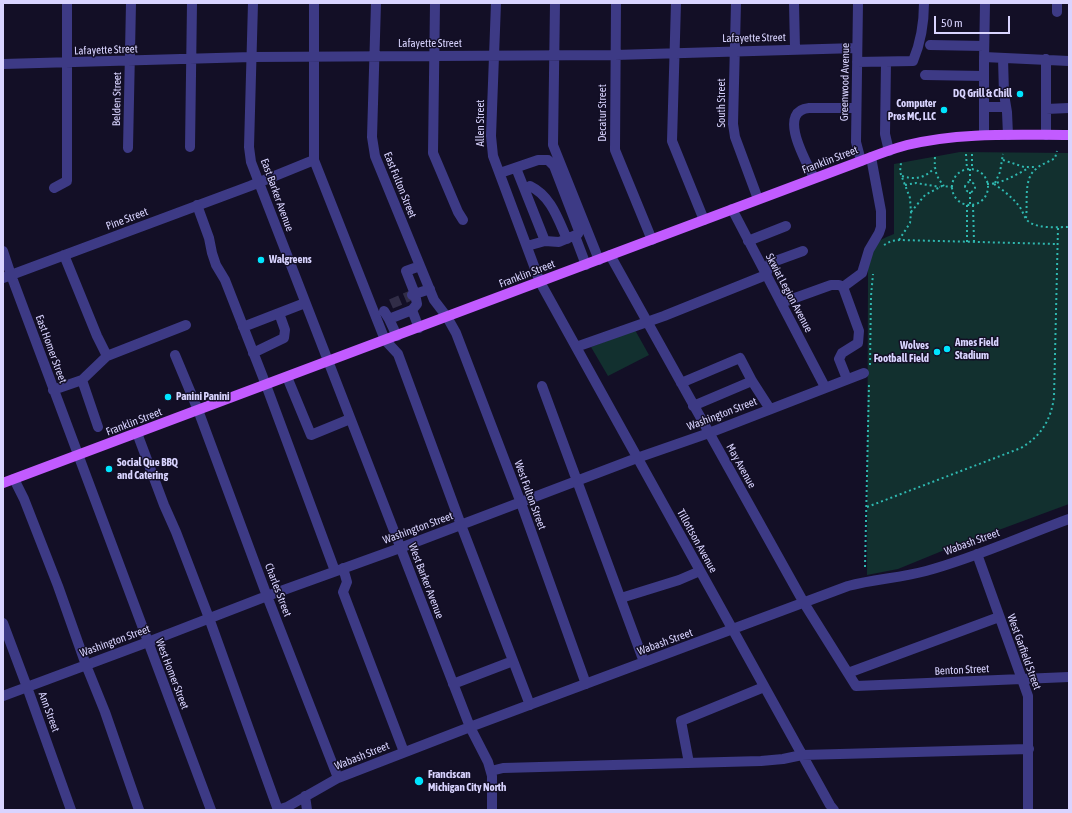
<!DOCTYPE html>
<html>
<head>
<meta charset="utf-8">
<style>
  body { margin:0 }
  #map { position:relative; width:1072px; height:813px; overflow:hidden; background:#130f26; font-family:"Asap Condensed",sans-serif }
  canvas { display:block }
  .frame { position:absolute; inset:0; border:4px solid #d9d4ff; pointer-events:none }
  .scale { position:absolute; left:934px; top:16px; width:76px; height:18px; box-sizing:border-box; border:2px solid #d9d4ff; border-top:0; padding-left:5px; font-size:12px; line-height:14px; white-space:nowrap; color:#d9d4ff; -webkit-text-stroke:3px #130f26; paint-order:stroke }
</style>
</head>
<body>
<div id="map">
<canvas width="1072" height="813"></canvas>
<div class="frame"></div>
<div class="scale">50 m</div>
</div>
<script>
const ctx = document.querySelector('canvas').getContext('2d');
ctx.lineJoin = 'round';
function fill(path, color) { ctx.fillStyle = color; ctx.fill(path, 'evenodd'); }
function strokePath(path, color, width, dash) { ctx.strokeStyle = color; ctx.lineWidth = width; ctx.lineCap = dash ? 'butt' : 'round'; ctx.setLineDash(dash || []); ctx.stroke(path); }
function label(font, color, halo, rows, align = 'center') {
  ctx.font = font + ' "Asap Condensed",sans-serif'; ctx.lineWidth = 3; ctx.setLineDash([]); ctx.textBaseline = 'middle'; ctx.strokeStyle = halo; ctx.fillStyle = color; for (const [text, x, y, turn = 0] of rows) {
    ctx.save(); ctx.translate(x, y); ctx.rotate((+turn || 0) * Math.PI / 180); ctx.textAlign = isNaN(turn) ? turn : align; if (halo) ctx.strokeText(text, 0, 0); ctx.fillText(text, 0, 0); ctx.restore();
  }
}
fill(new Path2D(`
  M 960,152 L 1069,153 L 1069,504 L 942,551 L 898,569 L 867,575 L 868,267 C 872,246 873,242 894,234 L 894,164 Z
  M 635,330 L 649,355 L 608,376 L 591,347 Z`), '#12302f');
strokePath(new Path2D(`
  M 391,304 L 412,295`), '#312d47', 10, [10, 5]);
strokePath(new Path2D(`
  M 966,154 L 967,169
  M 972,154 L 972,169
  M 935,157 C 934,169 936,177 944,186
  M 1003,160 L 1024,167 L 1036,167
  M 970,169 L 970,182
  M952 187a18 18 0 1 1 36 0a18 18 0 1 1-36 0Z
  M 902,176 C 914,180 926,178 934,168
  M965 187a5 5 0 1 1 10 0a5 5 0 1 1-10 0Z
  M 995,183 L 1000,172 L 1003,154
  M 987,184 C 1002,184 1017,174 1029,168
  M 994,184 C 1003,190 1012,197 1019,206 C 1023,211 1024,218 1029,222 C 1040,229 1057,227 1069,227
  M 905,185 L 916,183 L 940,187
  M 970,192 L 970,205
  M 973,205 L 974,242
  M 911,212 L 925,195 L 942,186 L 952,187
  M 1026,218 C 1028,204 1023,178 1036,169 C 1041,164 1049,162 1055,158 L 1057,151
  M 899,240 L 910,223 L 911,213 L 910,198 L 900,172 L 901,163
  M 967,242 L 967,205
  M 884,245 L 891,241 L 899,240 L 1057,244
  M 870,365 L 871,296 L 873,274
  M 867,507 L 1021,448 C 1041,436 1051,420 1054,397 L 1058,227
  M 865,567 L 869,382`), '#2fb8b0', 2, [2, 3]);
strokePath(new Path2D(`
  M 253,3 L 249,147 L 251,162 L 470,727 L 488,762 L 492,776 L 492,810
  M 314,3 L 314,160 L 385,340 L 398,354 L 461,525 L 530,705
  M 376,3 L 372,137 L 375,156 L 434,300 L 447,317 L 456,333 L 521,503 L 586,684
  M 435,3 L 433,153 L 458,212 L 463,220
  M 496,3 L 491,136 L 493,156 L 540,282 L 830,805 L 834,810
  M 555,3 L 553,145 L 599,260
  M 616,3 L 615,150 L 652,240
  M 676,3 L 672,141 L 704,220
  M 736,3 L 733,124 L 735,137 L 758,199
  M 794,3 L 795,49
  M 858,3 L 856,142 L 861,161
  M 1057,12 L 1057,3
  M 930,45 L 984,46
  M 984,57 L 1069,61
  M 1003,58 L 1004,94 L 1007,112 L 1008,135
  M 1046,59 L 1046,135
  M 857,62 L 913,61 C 921,42 924,24 924,3
  M 886,62 L 885,134 L 889,151
  M 3,64 L 252,57 L 615,55 L 857,48
  M 925,75 L 984,76
  M 984,107 L 1006,107
  M 1046,109 L 1069,108
  M 984,135 L 984,61 L 985,3
  M 190,147 L 192,3
  M 128,148 L 131,3
  M 516,168 L 545,241
  M 500,173 L 538,160 L 548,160 L 554,166 L 579,231 L 578,234 L 559,242 L 545,241 L 527,246
  M 814,178 C 807,163 776,111 809,108 L 856,108
  M 530,186 C 551,196 558,219 567,239
  M 54,188 L 67,181 L 67,3
  M 197,205 L 209,238 L 212,253 L 216,265 L 225,280 L 266,385 L 335,571
  M 732,209 L 825,387
  M 575,236 L 586,265
  M 748,241 L 786,226
  M 3,251 L 11,275 L 211,810
  M 64,255 L 97,336 L 107,356 L 186,325
  M 610,255 L 804,603 L 856,686 L 1069,677
  M 420,266 L 406,271 L 415,294 L 430,289
  M 3,278 L 250,186 L 314,160
  M 843,287 L 862,273 L 869,250 L 879,233 L 881,227 L 881,211 L 871,157
  M 412,295 L 415,294 L 417,304 L 412,310 L 419,328
  M 781,303 L 831,285 L 839,285 L 843,287 L 859,331 L 858,343 L 842,353 L 839,359 L 847,379
  M 384,311 L 389,319 L 397,336
  M 389,319 L 412,310
  M 243,327 L 305,303
  M 576,347 L 664,316 L 766,275 L 770,263 L 803,251
  M 253,353 L 284,338 L 285,330 L 279,313
  M 175,355 L 198,410 L 267,596 L 338,778
  M 287,377 L 311,435 L 350,419
  M 82,380 L 107,356
  M 681,383 L 740,358 L 752,381 L 770,409
  M 542,386 L 644,662
  M 53,390 L 82,380 L 98,427
  M 693,406 L 752,381
  M 137,433 L 164,505 L 176,532 L 209,618 L 278,810
  M 14,479 L 24,499 L 58,586 L 86,665 L 105,712 L 139,810
  M 977,554 L 1028,696 L 1028,810
  M 343,568 L 347,582 L 343,592 L 404,752
  M 621,598 L 679,580 L 700,571
  M 3,623 L 27,687 L 71,810
  M 848,673 L 999,617
  M 453,684 L 513,661
  M 3,696 L 148,642 L 267,596 L 400,548 L 637,458 L 709,433 L 864,373
  M 689,763 L 681,721 L 764,687
  M 491,771 L 503,768 L 761,761 L 783,759 L 802,755 L 1029,749
  M 305,796 L 307,810
  M 277,810 L 287,807 L 338,778 L 470,727 L 848,586 C 874,579 900,578 926,571 C 975,558 1022,536 1069,519`), '#3d3a85', 10);
strokePath(new Path2D(`
  M 3,483 L 861,161 C 876,155 892,149 907,145 C 960,132 1016,135 1069,135`), '#c25bff', 10);
for (const [x, y, r, color] of [
  [1020,94,4,"#00e5ff"],
  [944,110,4,"#00e5ff"],
  [261,260,4,"#00e5ff"],
  [947,349,4,"#00e5ff"],
  [937,352,4,"#00e5ff"],
  [168,397,4,"#00e5ff"],
  [109,469,4,"#00e5ff"],
  [419,781,5,"#00e5ff"]
]) { const dot = new Path2D(); dot.arc(x, y, r, 0, 2 * Math.PI); ctx.fillStyle = color; ctx.fill(dot); strokePath(dot, '#130f26', 1.5); }
label('11px', '#d9d4ff', '#130f26', [
  ["Lafayette Street",754,38,-1],
  ["Lafayette Street",430,44],
  ["Lafayette Street",106,50,-2],
  ["Greenwood Avenue",845,82,-89],
  ["Belden Street",117,99,-89],
  ["South Street",722,103,-90],
  ["Decatur Street",603,113,-90],
  ["Allen Street",481,123,-90],
  ["Franklin Street",830,160,-21],
  ["East Fulton Street",400,185,68],
  ["East Barker Avenue",277,195,70],
  ["Pine Street",127,219,-21],
  ["Franklin Street",527,274,-21],
  ["Skwiat Legion Avenue",789,293,62],
  ["East Homer Street",51,349,70],
  ["Washington Street",722,414,-21],
  ["Franklin Street",134,422,-21],
  ["May Avenue",741,466,61],
  ["West Fulton Street",530,495,70],
  ["Washington Street",418,528,-20],
  ["Tillottson Avenue",697,541,61],
  ["Wabash Street",972,542,-20],
  ["West Barker Avenue",426,581,69],
  ["Charles Street",278,590,69],
  ["Washington Street",115,641,-20],
  ["Wabash Street",665,642,-20],
  ["West Garfield Street",1024,652,70],
  ["Benton Street",962,670,-3],
  ["West Homer Street",172,674,69],
  ["Ann Street",49,712,70],
  ["Wabash Street",362,756,-22]
]);
label('bold 11px', '#d9d4ff', '#130f26', [
  ["DQ Grill & Chill",1012,94,"right"],
  ["Computer",936,104,"right"],
  ["Pros MC, LLC",936,117,"right"],
  ["Walgreens",269,260],
  ["Ames Field",955,343],
  ["Stadium",955,356],
  ["Wolves",929,346,"right"],
  ["Football Field",929,359,"right"],
  ["Panini Panini",176,397],
  ["Social Que BBQ",117,463],
  ["and Catering",117,476],
  ["Franciscan",428,775],
  ["Michigan City North",428,788]
], 'left');
</script>
</body>
</html>
